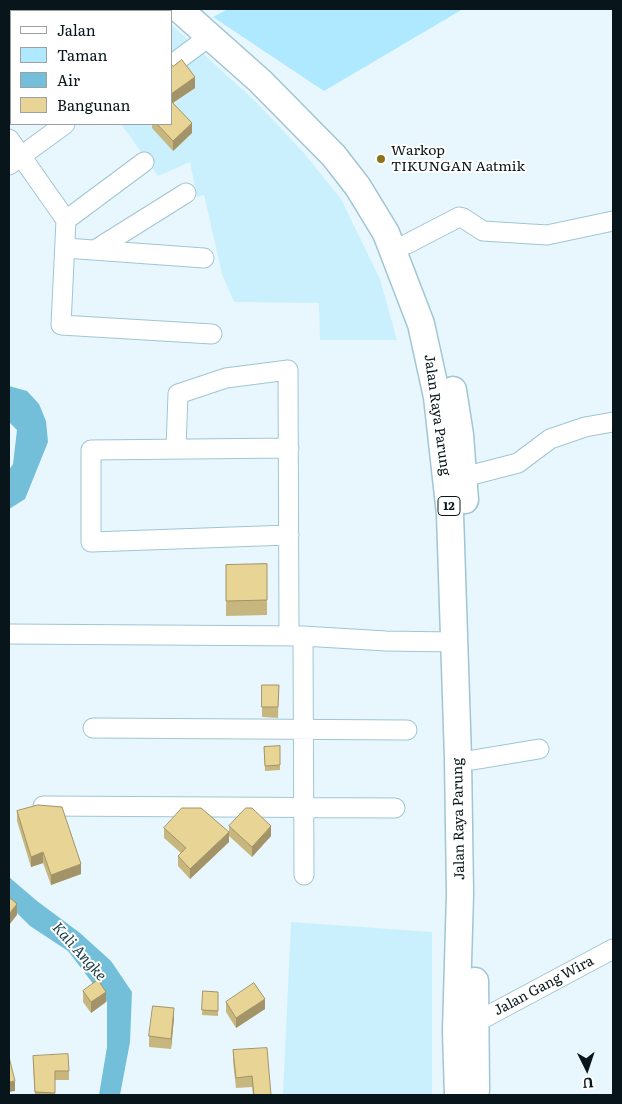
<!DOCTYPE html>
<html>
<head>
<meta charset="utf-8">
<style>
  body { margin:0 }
  #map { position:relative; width:622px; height:1104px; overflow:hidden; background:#e8f7fd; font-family:Literata,serif }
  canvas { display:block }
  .frame { position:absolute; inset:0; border:10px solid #08161b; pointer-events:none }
  .legend { position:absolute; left:10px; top:10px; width:162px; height:115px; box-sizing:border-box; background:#fff; border:1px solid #9ca2a4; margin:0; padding:6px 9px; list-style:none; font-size:15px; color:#08161b }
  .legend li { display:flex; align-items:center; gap:10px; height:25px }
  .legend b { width:25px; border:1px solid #9ca2a4 }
  .north { position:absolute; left:562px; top:1044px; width:50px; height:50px; -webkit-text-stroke:4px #fff; paint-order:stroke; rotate:176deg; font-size:14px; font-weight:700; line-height:20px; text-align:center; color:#08161b }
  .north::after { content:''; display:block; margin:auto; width:18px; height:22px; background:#08161b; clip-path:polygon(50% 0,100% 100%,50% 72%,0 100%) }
</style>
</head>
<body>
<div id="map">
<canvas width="622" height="1104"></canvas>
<div class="frame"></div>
<ul class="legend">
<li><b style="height:6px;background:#fff"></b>Jalan</li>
<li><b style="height:14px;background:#afe9ff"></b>Taman</li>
<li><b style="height:14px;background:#73bfda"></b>Air</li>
<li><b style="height:14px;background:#e8d494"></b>Bangunan</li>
</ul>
<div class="north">U</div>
</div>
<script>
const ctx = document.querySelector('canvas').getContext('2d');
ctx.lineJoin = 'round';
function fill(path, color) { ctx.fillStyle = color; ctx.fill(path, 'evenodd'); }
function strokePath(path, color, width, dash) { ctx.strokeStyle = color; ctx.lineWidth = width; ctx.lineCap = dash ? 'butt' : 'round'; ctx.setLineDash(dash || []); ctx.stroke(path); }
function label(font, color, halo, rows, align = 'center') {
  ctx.font = font + ' Literata,serif'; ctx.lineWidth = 4; ctx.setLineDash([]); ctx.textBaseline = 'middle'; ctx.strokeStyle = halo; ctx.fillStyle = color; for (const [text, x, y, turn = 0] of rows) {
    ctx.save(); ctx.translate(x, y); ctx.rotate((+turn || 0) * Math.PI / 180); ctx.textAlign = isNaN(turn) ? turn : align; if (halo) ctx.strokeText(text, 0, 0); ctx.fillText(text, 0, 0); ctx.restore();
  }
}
fill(new Path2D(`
  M 171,24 L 256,102 L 304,153 L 341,199 L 380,279 L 397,340 L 320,340 L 319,303 L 234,302 L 222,274 L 204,195 L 197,197 L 190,162 L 158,176 L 121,124 L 171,124 Z
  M 291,922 L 432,932 L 432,1095 L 283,1095 Z`), '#caf0fe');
fill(new Path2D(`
  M 228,9 L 463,9 L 324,91 L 213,17 Z`), '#afe9ff');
fill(new Path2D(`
  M 9,386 L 27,391 L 39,404 L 46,421 L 48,442 L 25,499 L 9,509 L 9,470 L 13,464 L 17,430 L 9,422 Z
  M 9,877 L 37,901 L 80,933 L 111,961 L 132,992 L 130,1042 L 120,1095 L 99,1095 L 107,1047 L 107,1002 L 68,951 L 30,926 L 9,905 Z`), '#73bfda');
const minor = new Path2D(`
  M 88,11 L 91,9
  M 171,65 L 210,36
  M 9,69 L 11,67
  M 9,139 L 66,220 L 61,325 L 212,334
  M 9,165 L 65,124
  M 66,220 L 144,162
  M 407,244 L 459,217 L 463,218 L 483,231 L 547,235 L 613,221
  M 65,248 L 204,258
  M 95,250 L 186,193
  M 176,448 L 178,394 L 226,378 L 288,370 L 289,636
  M 289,448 L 91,450 L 91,542 L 289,535
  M 464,477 L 518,463 L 550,439 L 585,427 L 613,422
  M 9,634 L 303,636 L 386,641 L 454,642
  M 303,636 L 304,875
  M 93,728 L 407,730
  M 473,760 L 539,749
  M 43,806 L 395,808
  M 467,1027 L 613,949`);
const highway = new Path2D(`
  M 179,9 L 260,81 L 334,156 L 358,187 L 386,233 L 421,324 L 437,397 L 450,514 L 458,758 L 460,894 L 456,1031 L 458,1095
  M 453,390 L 460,435 L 465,500
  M 475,981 L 476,1090`);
strokePath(minor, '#a0c5d3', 21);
strokePath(highway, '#a0c5d3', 29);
strokePath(minor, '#fff', 19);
strokePath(highway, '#fff', 26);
fill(new Path2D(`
  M 171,65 L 195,88 L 173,103 L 192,133 L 173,151 L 152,128 L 152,124 L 171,124 Z
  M 267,564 L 267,615 L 226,616 L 226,565 Z
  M 262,685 L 279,685 L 278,718 L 262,717 Z
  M 280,746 L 280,770 L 265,771 L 264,747 Z
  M 17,811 L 81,874 L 51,885 L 43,863 L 31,867 L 17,821 Z
  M 229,826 L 271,836 L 252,857 L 229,836 Z
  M 164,828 L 229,842 L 190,879 L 178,866 L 178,856 L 181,853 L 164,838 Z
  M 83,991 L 106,1002 L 91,1013 L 83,1002 Z
  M 203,991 L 218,992 L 218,1016 L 202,1015 Z
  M 226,1002 L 265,1009 L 236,1028 L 226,1012 Z
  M 174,1018 L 171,1049 L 149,1047 L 149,1036 Z
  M 233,1050 L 271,1095 L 253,1095 L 252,1087 L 236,1088 L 233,1061 Z
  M 33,1065 L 69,1071 L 69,1080 L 55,1080 L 55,1095 L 35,1095 Z`), '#c8b67f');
fill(new Path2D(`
  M 195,77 L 195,88 L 171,104 L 171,94 Z
  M 192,123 L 192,133 L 173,151 L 173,141 Z
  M 271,826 L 271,836 L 252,857 L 252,847 Z
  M 229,832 L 229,842 L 190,879 L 190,869 Z
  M 43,852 L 43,863 L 31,867 L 31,857 Z
  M 81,864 L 81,874 L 51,885 L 51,875 Z
  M 17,904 L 17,915 L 9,925 L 9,914 Z
  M 106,992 L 106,1002 L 91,1013 L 91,1002 Z
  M 265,999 L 265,1009 L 236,1028 L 236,1018 Z
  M 174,1008 L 174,1018 L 171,1049 L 171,1039 Z
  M 15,1081 L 15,1091 L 9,1092 L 9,1082 Z`), '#a29468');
const building = new Path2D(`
  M 108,9 L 122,9 L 124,11 L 104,11 Z
  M 182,60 L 195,77 L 171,94 L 171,65 L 173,66 Z
  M 171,101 L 192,123 L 173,141 L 157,124 L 171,124 Z
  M 267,564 L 267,600 L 226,601 L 226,565 Z
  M 262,685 L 279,685 L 278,707 L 262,707 Z
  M 280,746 L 280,765 L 265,766 L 264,747 Z
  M 38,805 L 62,807 L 81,864 L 51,875 L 43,852 L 31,857 L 17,811 Z
  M 182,808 L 201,808 L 229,832 L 190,869 L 178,856 L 186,848 L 164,828 Z
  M 246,808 L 252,808 L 271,826 L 252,847 L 229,826 Z
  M 9,897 L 17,904 L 9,914 Z
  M 98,980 L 106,992 L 91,1002 L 83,991 Z
  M 254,983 L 265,999 L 236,1018 L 226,1002 Z
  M 203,991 L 218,992 L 218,1011 L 202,1010 Z
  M 153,1006 L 174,1008 L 171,1039 L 149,1036 Z
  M 267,1048 L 271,1095 L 254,1095 L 252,1076 L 236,1078 L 233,1050 Z
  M 68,1054 L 69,1071 L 55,1071 L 55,1093 L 35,1092 L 33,1056 Z
  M 9,1057 L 15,1081 L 9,1082 Z`);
fill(building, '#e8d494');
strokePath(building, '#a29468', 1);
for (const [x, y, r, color] of [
  [381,159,5,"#8c7317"]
]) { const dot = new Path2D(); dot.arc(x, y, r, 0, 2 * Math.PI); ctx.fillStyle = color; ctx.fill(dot); strokePath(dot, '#fff', 2); }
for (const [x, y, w] of [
  [449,506,22]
]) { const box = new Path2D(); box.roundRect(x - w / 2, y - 9.5, w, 19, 4); ctx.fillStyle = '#fff'; ctx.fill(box); strokePath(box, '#08161b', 1); }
label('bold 12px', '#08161b', null, [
  ["12",449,506]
]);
label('14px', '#08161b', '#fff', [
  ["Warkop",391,151],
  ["TIKUNGAN Aatmik",391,167]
], 'left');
label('14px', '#08161b', '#fff', [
  ["Jalan Raya Parung",437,415,82],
  ["Jalan Raya Parung",459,819,-91],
  ["Jalan Gang Wira",544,986,-28]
]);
label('italic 15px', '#153945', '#fff', [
  ["Kali Angke",79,952,48]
]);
</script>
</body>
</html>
